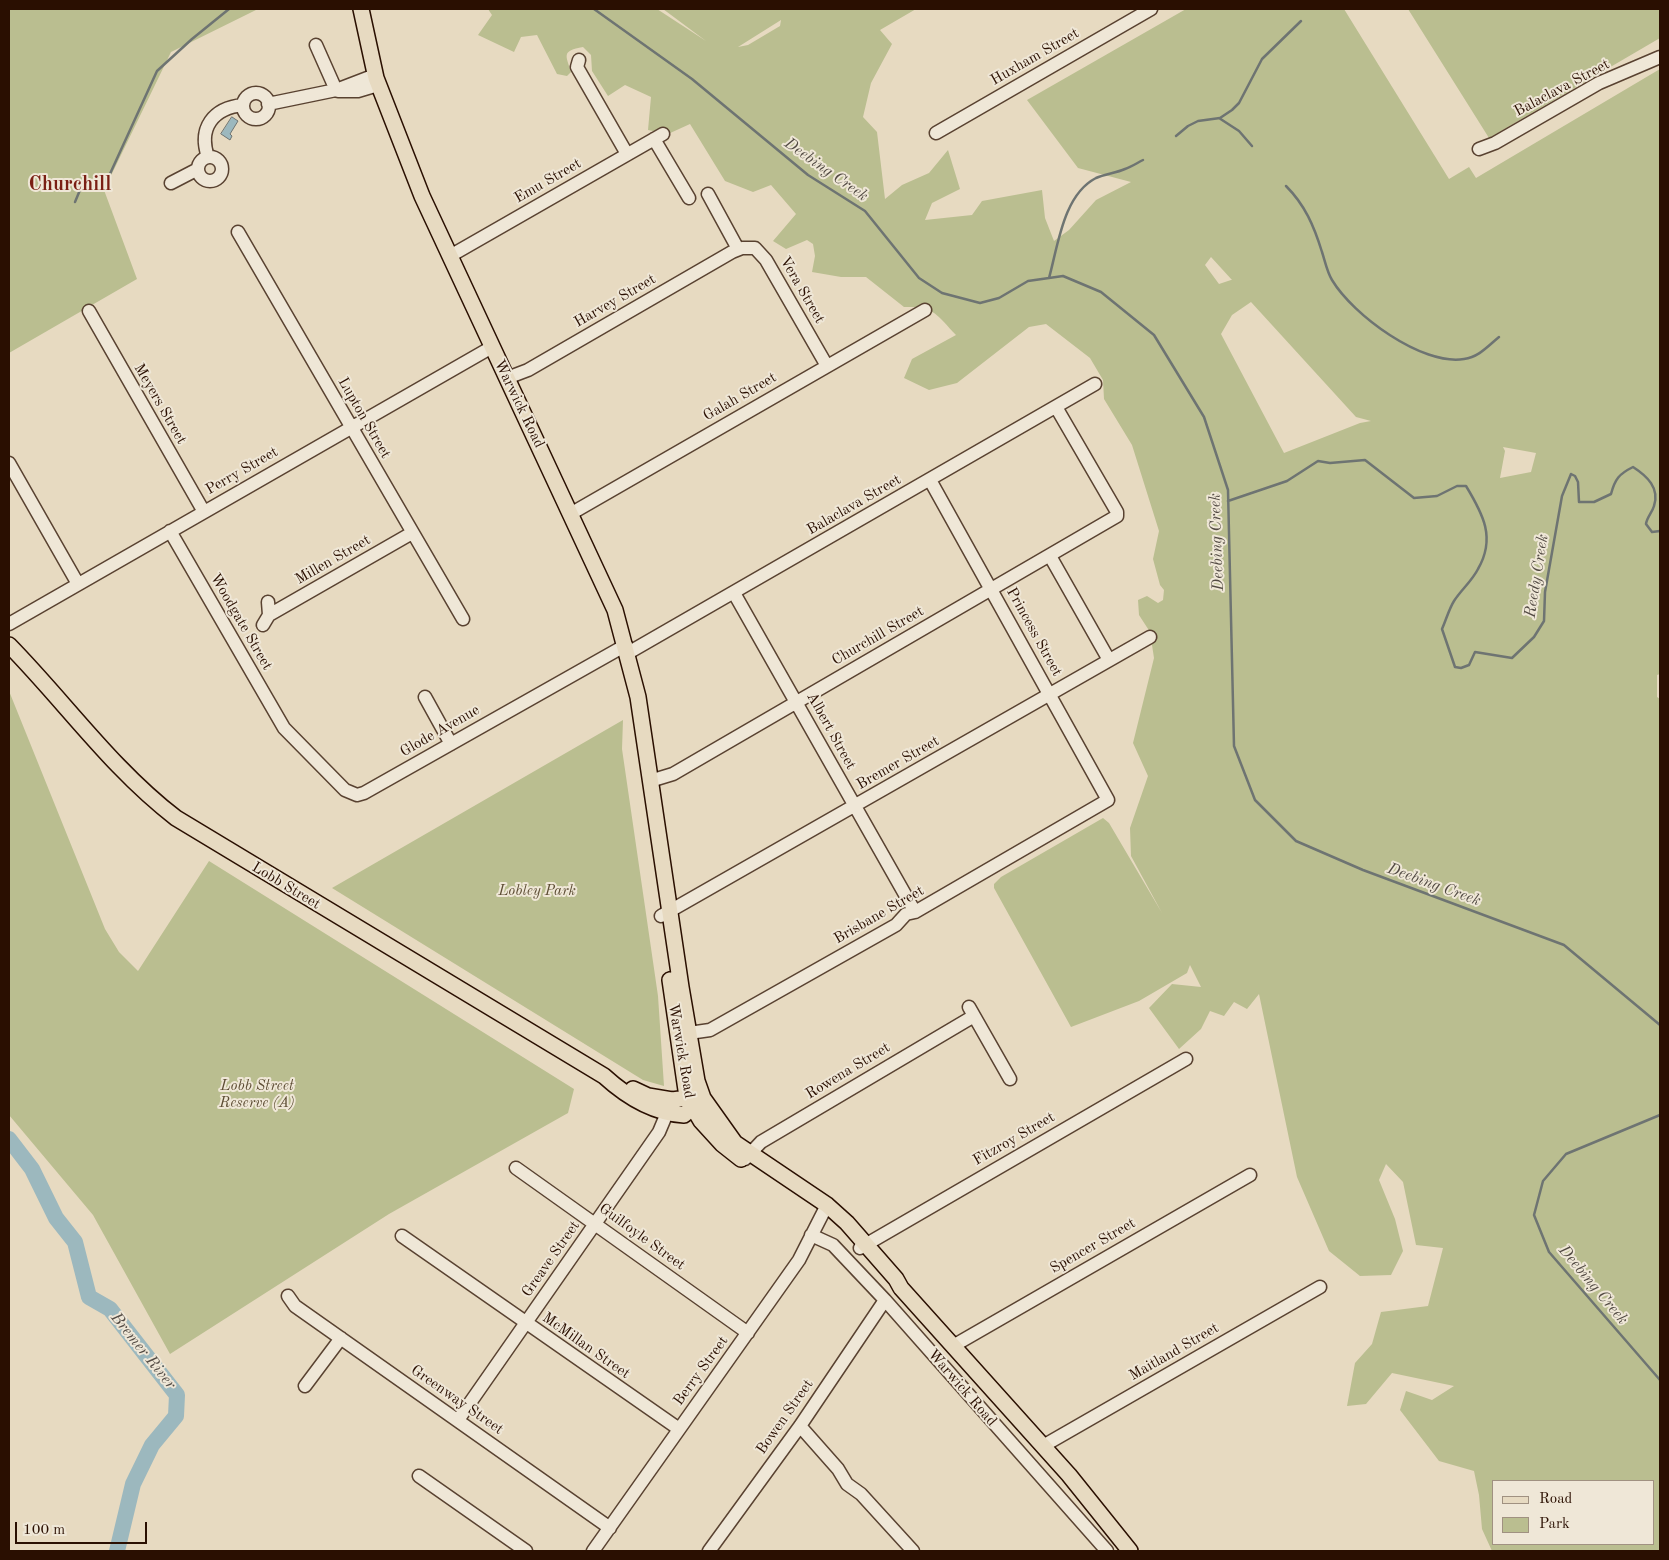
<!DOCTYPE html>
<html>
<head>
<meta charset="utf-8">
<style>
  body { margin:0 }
  #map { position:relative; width:1669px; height:1560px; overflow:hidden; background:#e7dac1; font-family:"Old Standard TT",serif }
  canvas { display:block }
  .frame { position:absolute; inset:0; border:10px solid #2a0f01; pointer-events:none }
  .legend { position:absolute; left:1492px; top:1480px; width:162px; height:65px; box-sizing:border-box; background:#efe7d7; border:1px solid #a09181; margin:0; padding:6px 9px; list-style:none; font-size:15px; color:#2a0f01 }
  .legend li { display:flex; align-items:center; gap:10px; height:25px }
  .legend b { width:25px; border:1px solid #a09181 }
  .scale { position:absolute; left:15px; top:1522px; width:132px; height:22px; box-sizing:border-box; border:2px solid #2a0f01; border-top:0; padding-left:6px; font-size:15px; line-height:18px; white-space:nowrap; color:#2a0f01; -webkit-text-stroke:4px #efe7d7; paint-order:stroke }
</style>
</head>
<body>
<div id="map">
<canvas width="1669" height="1560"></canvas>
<div class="frame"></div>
<ul class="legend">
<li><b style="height:6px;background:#e7dac1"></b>Road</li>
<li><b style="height:14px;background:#babe90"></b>Park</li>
</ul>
<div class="scale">100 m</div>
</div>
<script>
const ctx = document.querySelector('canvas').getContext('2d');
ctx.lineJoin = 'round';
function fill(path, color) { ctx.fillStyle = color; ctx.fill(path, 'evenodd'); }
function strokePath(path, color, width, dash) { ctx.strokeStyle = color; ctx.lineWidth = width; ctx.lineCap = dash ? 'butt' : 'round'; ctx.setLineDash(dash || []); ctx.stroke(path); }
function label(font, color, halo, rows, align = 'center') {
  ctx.font = font + ' "Old Standard TT",serif'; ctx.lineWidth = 4; ctx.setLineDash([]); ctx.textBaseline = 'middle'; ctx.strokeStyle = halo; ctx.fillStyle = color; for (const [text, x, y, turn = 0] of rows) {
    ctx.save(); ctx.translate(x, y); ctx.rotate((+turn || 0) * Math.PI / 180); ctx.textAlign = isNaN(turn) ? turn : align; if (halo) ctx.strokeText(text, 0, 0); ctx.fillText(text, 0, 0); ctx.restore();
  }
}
fill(new Path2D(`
  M 9,9 L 258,9 L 171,52 L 104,190 L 137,279 L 9,353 Z
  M 488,9 L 657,9 L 706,41 L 663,9 L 916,9 L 880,30 L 892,44 L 871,83 L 863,117 L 877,132 L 885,199 L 902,185 L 929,173 L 948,150 L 960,189 L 932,203 L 925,220 L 972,215 L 982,201 L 1042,190 L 1045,218 L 1054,241 L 1069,230 L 1096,200 L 1131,182 L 1078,168 L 1027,100 L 1186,9 L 1344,9 L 1449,179 L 1469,167 L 1476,178 L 1660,69 L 1660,674 L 1657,675 L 1657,697 L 1660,699 L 1660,1551 L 1492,1551 L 1482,1529 L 1479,1495 L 1474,1471 L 1439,1461 L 1400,1410 L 1406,1391 L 1432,1400 L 1454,1386 L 1392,1373 L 1366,1404 L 1347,1406 L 1355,1363 L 1372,1344 L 1381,1312 L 1428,1306 L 1443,1248 L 1416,1245 L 1403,1182 L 1386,1164 L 1379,1180 L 1395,1219 L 1403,1251 L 1391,1275 L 1360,1276 L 1329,1251 L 1297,1177 L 1259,994 L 1247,1009 L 1234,1002 L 1224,1016 L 1210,1011 L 1201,1029 L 1179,1049 L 1149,1008 L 1172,984 L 1201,987 L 1190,965 L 1187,973 L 1139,1001 L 1071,1027 L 994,888 L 994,884 L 1001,877 L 1103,818 L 1109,823 L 1162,913 L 1131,856 L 1130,828 L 1148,776 L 1133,743 L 1154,658 L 1150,632 L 1139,615 L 1138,600 L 1147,596 L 1158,603 L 1163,600 L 1164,590 L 1160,585 L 1153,559 L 1159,531 L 1132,445 L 1104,399 L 1103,380 L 1090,358 L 1046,324 L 1029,327 L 957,383 L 929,390 L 904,378 L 912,359 L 956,335 C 936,314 934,306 904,307 L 866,277 L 841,277 L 812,272 L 815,256 L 813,244 L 807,240 L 786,249 L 773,241 L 796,214 L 771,185 L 753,192 L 725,181 L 690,124 L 668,134 L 648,130 L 651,97 L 625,85 L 608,96 L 592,71 L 591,55 L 583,47 C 561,51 566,55 571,72 L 567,76 L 557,74 L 537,35 L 521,37 L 514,52 L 478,35 L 492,15 ZM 781,20 L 780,26 L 748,45 L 738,47 ZM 1211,257 L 1232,280 L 1231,280 L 1219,284 L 1205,265 ZM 1251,302 L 1356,417 L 1371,421 L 1360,423 L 1284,453 L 1221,334 L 1232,315 ZM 1503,447 L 1536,453 L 1531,472 L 1500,478 L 1505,451 ZM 1493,1481 L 1653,1481 L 1653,1544 L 1493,1544 Z
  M 1408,9 L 1660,9 L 1660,38 L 1489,138 Z
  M 9,691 L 105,929 L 119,952 L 138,971 L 209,861 L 574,1089 L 568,1113 L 389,1214 L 170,1354 L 93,1215 L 9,1115 Z
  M 623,720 L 622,749 L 658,996 L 664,1086 L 643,1080 L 332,888 Z`), '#babe90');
const water = new Path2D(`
  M 232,117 L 238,121 L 230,134 L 232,136 L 230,140 L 221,134 Z`);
fill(water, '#9cb8be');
strokePath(water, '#6e7472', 1);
strokePath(new Path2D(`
  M 594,9 L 692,79 L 808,175 L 865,211 L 919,278 L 942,293 L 980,303 L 999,298 L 1028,281 L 1063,276 L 1101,292 L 1154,335 L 1204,417 L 1228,490 L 1234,746 L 1255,800 L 1296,841 L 1363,870 L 1564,945 L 1660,1025
  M 1219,118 L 1239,131 L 1252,146
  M 1176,136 L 1188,126 L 1198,121 L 1220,118 L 1232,110 L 1239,103 L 1262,59 L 1301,21
  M 1286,186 C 1305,205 1314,226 1322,252 C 1325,261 1327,272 1332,280 C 1353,315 1422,366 1464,359 C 1479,357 1488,346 1499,337
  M 75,202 L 80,190 L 100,186 L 109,176 L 157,71 L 192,39 L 229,9
  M 1049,278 C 1058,246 1063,195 1096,178 C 1105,174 1116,173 1125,169 C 1131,167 1137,163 1143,160
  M 1228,501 L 1287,481 L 1318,461 L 1330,463 L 1365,460 L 1414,498 L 1437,496 L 1457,486 L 1466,486 C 1483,514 1496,538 1478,569 C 1472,581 1461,590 1454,601 C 1449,609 1446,620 1442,629 L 1455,667 L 1461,668 L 1469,665 L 1475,652 L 1512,658 L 1534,637 L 1544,621 L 1545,592 L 1562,496 L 1571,474 L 1575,476 L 1578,482 L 1579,502 L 1594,502 L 1611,494 C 1615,479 1619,474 1633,467 C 1647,476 1660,488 1654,506 C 1652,513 1647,517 1646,524 L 1652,532 L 1660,531
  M 1660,1115 L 1566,1154 L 1543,1181 L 1534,1215 L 1549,1252 L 1660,1380`), '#6e7472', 2.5);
strokePath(new Path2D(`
  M 9,1139 L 32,1169 L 56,1218 L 75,1242 L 89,1297 L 110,1309 L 177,1395 L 176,1416 L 152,1445 L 133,1484 L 117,1551`), '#9cb8be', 16);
const minor = new Path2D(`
  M 316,45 L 336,90
  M 579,60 L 577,67 L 627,154
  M 338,91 L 358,91 L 378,85
  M243 106a13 13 0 1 1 26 0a13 13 0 1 1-26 0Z
  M 268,104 L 336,90 L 375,75
  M 936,133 L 1151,9
  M 654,139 L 689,198
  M 1479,149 L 1495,143 L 1599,83 L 1660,57
  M198 169a12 12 0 1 1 24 0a12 12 0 1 1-24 0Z
  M 208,157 C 198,128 213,108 243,105
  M 171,183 L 198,169
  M 708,194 L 738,249
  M 238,232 L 463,619
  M 450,256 L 663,134
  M 89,311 L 204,512
  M 507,378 L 528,370 L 732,252 L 742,248 L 755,248 L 766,260 L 827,366
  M 9,463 L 78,584
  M 572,513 L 925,310
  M 170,531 L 284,728 L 345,790 L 357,795 L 364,793 L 626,645
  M 1050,556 L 1109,660
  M 734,593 L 915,912
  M 269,615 L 412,533
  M 9,624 L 492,347
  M 263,625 L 269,615 L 268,602
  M 628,653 L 1095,384
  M 425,697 L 451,744
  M 650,781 L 673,774 L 1117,516 L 1117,512 L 1056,407
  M 661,916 L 1150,637
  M 969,1007 L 1010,1079
  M 689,1033 L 710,1030 L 896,925 L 906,914 L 915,912 L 1108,800 L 930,480
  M 745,1159 L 761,1142 L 974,1016
  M 516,1168 L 748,1333
  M 811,1235 L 833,1245 L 885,1300 L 1107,1551
  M 402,1236 L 679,1429
  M 860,1248 L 1186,1059
  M 288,1296 L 295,1306 L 610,1528
  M 953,1346 L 1250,1175
  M 305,1386 L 341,1338
  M 458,1420 L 659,1132 L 667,1113
  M 800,1426 L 838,1469 L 847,1484 L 861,1494 L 913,1551
  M 1043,1446 L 1320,1287
  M 419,1476 L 526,1551
  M 593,1551 L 799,1260 L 827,1205
  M 709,1551 L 800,1426 L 885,1300`);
const major = new Path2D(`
  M 361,9 L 376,78 L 422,196 L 615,610 L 638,697 L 681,987 L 697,1081 L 703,1098 L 735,1143 L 827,1205 L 847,1223 L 896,1279 L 901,1288 L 1069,1475 L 1130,1551
  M 9,645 C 65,702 112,769 176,818 L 604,1076 C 627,1097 653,1113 684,1115 L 703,1098
  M 670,980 L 687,1097 L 701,1121 L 722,1144 L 741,1159
  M 633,1089 L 648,1096 L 672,1100 L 695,1097`);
strokePath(minor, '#594231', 15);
strokePath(major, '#2a0f01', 18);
strokePath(minor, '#efe7d7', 12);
strokePath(major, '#e7dac1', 15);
label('15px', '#2a0f01', '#efe7d7', [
  ["Huxham Street",1035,57,-30],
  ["Balaclava Street",1562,88,-28],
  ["Emu Street",548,181,-30],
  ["Vera Street",802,290,60],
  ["Harvey Street",615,301,-30],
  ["Galah Street",740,397,-30],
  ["Meyers Street",160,404,60],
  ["Warwick Road",519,404,64],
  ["Lupton Street",364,418,60],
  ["Perry Street",242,471,-30],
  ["Balaclava Street",854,505,-30],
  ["Millen Street",333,560,-30],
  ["Woodgate Street",241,622,60],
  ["Princess Street",1034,632,61],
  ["Churchill Street",878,636,-30],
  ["Glode Avenue",440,731,-30],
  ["Albert Street",831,731,61],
  ["Bremer Street",898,763,-30],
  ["Lobb Street",286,886,31],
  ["Brisbane Street",879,915,-30],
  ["Warwick Road",681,1051,80],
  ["Rowena Street",848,1071,-31],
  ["Fitzroy Street",1014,1139,-30],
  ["Guilfoyle Street",642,1237,36],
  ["Spencer Street",1093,1246,-30],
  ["Greave Street",551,1259,-55],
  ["McMillan Street",586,1346,35],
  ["Maitland Street",1174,1352,-30],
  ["Berry Street",701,1371,-54],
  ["Warwick Road",962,1388,49],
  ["Greenway Street",457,1400,35],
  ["Bowen Street",785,1417,-55]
]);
label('italic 15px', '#5c4c33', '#efe7d7', [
  ["Lobley Park",537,891],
  ["Lobb Street",257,1086],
  ["Reserve (A)",257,1103]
]);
label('italic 16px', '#524a43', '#efe7d7', [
  ["Deebing Creek",826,170,35],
  ["Deebing Creek",1217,542,-92],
  ["Reedy Creek",1537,576,-81],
  ["Deebing Creek",1434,885,20],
  ["Deebing Creek",1593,1285,50],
  ["Bremer River",143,1351,51]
]);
label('bold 20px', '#7a1f14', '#efe7d7', [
  ["Churchill",70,185]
]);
</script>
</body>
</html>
